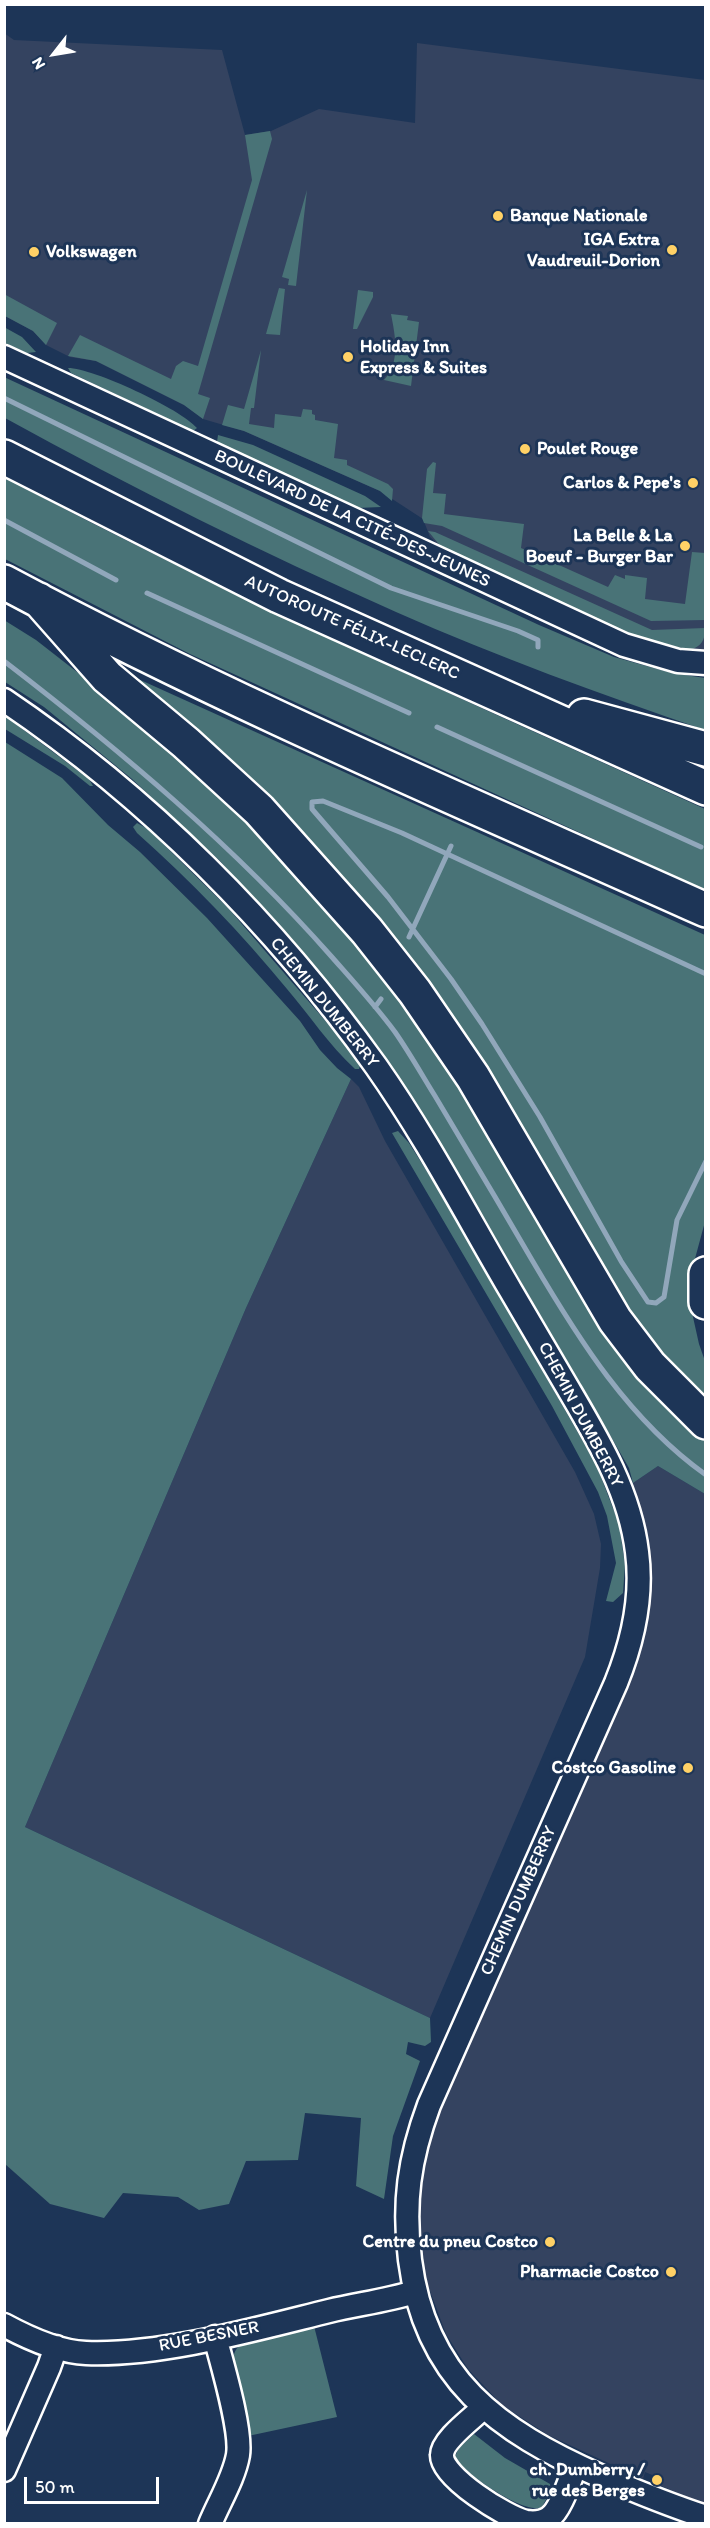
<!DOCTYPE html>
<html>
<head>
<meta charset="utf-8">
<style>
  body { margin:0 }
  #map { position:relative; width:710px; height:2528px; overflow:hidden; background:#1d3557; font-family:Itim,sans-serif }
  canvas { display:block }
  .frame { position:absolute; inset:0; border:6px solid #fff; pointer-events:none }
  .north { position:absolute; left:24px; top:24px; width:60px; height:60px; -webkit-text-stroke:4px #1d3557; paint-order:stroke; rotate:239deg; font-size:16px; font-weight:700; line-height:24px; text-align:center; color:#fff }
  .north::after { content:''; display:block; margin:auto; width:21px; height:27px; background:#fff; clip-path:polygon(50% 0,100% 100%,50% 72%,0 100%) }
  .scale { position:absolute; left:24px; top:2477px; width:135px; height:27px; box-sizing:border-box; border:3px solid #fff; border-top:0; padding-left:8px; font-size:18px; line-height:21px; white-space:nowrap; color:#fff; -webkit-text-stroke:4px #1d3557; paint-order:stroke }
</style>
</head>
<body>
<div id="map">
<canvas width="710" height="2528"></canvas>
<div class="frame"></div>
<div class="north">N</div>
<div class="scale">50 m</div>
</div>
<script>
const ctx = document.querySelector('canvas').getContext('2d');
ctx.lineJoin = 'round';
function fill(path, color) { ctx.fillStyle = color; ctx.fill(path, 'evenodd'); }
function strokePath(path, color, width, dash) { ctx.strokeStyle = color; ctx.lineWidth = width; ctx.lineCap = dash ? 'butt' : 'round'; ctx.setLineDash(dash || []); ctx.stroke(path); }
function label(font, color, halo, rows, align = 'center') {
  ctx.font = font + ' Itim,sans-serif'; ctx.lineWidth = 6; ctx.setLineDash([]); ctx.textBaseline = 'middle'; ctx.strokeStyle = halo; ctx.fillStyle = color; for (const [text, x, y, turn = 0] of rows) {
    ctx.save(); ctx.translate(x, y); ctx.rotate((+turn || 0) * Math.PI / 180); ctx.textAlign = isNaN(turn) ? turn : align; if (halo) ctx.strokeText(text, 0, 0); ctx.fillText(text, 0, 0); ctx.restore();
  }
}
fill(new Path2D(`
  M 4,33 L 14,40 L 222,50 L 245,135 L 271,131 L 319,109 L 415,123 L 417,43 L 705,80 L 705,651 L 663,645 L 637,637 L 442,548 L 430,537 L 423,519 L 380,491 L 244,431 L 203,419 L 184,405 L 96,361 L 70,357 L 46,345 L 33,331 L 5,316 Z
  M 351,1079 L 359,1087 L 385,1141 L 575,1472 L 594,1514 L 601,1544 L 600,1568 L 585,1657 L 430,2018 L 25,1827 L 246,1308 Z
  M 658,1466 L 705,1494 L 705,2505 L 659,2485 L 662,2479 L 645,2472 L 643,2479 L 548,2435 L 502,2405 L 468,2369 L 446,2334 L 423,2272 L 416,2225 L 423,2158 L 436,2117 L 646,1619 L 651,1593 L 649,1538 L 633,1483 Z`), '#344360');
fill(new Path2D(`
  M 270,131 L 272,139 L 198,394 L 210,398 L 203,419 L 184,405 L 96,361 L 68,356 L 80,335 L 171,379 L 176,366 L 183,361 L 198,366 L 252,180 L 245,135 Z
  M 307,190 L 296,286 L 288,285 L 289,279 L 282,277 Z
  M 279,288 L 285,289 L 280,335 L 266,334 Z
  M 358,290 L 373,292 L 373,297 L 357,329 L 353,329 Z
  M 4,294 L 57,323 L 46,345 L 33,331 L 5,316 Z
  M 391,314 L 408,316 L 407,320 L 419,322 L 411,386 L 384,380 C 401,362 395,335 391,314 Z
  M 4,327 L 22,337 L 36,352 L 27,353 L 5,343 Z
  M 261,350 L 254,408 L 251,408 L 249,424 L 274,428 L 275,414 L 301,417 L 303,409 L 312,410 L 312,414 L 315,415 L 315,420 L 338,424 L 334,458 L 347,460 L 347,465 L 388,484 L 393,489 L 392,501 L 380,491 L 244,431 L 222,425 L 228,405 L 244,409 Z
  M 68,368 C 93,368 181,409 197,428 L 193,431 L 185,427 L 71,373 Z
  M 4,377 L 539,625 L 614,657 L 672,673 L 705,678 L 705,730 C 601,694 497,657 396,612 C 263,553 132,488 5,418 Z
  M 218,435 L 253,445 L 365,496 L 381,507 L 357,508 L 217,442 Z
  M 433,462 L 436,463 L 433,493 L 446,494 L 444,514 L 524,524 L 521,548 L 608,587 L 615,575 L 625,579 L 625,575 L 647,578 L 645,599 L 685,604 L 692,552 L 705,553 L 705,620 L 651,621 L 442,526 L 424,523 L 422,518 L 427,469 Z
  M 4,477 C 232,599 470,702 705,809 L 705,890 L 190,654 L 5,559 Z
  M 428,531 L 435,532 L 652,630 L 705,628 C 705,640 702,646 690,650 L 637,637 L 442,548 Z
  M 4,620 L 36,640 L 118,704 L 245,816 L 394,985 L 705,1437 L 705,1494 L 658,1466 L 633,1483 L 629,1468 L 603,1423 L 442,1146 L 382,1052 L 321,974 L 220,861 L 132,779 L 44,707 L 5,682 Z
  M 136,678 L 705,935 L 706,1218 L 693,1266 L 691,1308 L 699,1344 L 705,1361 L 705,1407 L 638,1333 L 503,1104 L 133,685 Z
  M 5,716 L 89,779 L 93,786 L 90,786 L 65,766 L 5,729 Z
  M 5,742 L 62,778 L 108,825 L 140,852 L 207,918 L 300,1021 L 320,1050 L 337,1068 L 351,1079 L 246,1308 L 25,1827 L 430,2018 L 431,2042 L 425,2046 L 408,2042 L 406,2054 L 420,2061 L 393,2136 L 384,2199 L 356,2186 L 361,2118 L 305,2113 L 298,2160 L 246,2161 L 229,2204 L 199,2210 L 178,2197 L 123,2193 L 104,2218 L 50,2204 L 5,2164 Z
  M 137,823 L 148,829 L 228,908 L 341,1039 L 360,1066 L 359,1069 L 355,1069 C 329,1045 310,1016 287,989 C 242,934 190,880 137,833 L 133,827 Z
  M 398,1131 L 409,1143 L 438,1189 L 596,1464 L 619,1524 L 625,1565 L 623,1593 L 613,1602 L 606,1601 L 616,1563 L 607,1516 L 598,1492 L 552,1406 L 392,1133 Z
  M 314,2326 L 337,2417 L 248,2436 L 234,2366 C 233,2356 233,2350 242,2344 Z
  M 474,2434 L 505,2458 L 550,2484 L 551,2490 L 542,2507 C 526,2516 463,2473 455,2457 L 458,2449 Z`), '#497377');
strokePath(new Path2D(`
  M 4,398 L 391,588 L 518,631 L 538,640 L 538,647
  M 4,520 L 116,580
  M 147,593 L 409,713
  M 4,661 C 121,751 234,846 331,956 C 353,981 375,1005 395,1032 C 409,1052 422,1075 435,1096 C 468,1151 500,1205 532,1260 C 579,1340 629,1420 706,1475
  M 437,727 L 701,847
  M 409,937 L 451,846
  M 706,974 L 402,833 L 323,801 L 312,802 L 312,809 L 388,897 L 451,979 L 482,1024 L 540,1117 L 621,1261 L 648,1302 L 656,1303 L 664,1297 L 677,1220 L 706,1161
  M 375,1007 L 381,999`), '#91a7bb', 5);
const minor = new Path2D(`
  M 4,357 L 624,645 L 678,661 L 706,663
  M 4,700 C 148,797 275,925 376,1066 C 426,1137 467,1216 511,1291 C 530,1324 550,1357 569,1390 C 599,1441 630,1493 637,1552 C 643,1597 633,1641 616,1683 L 429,2105 C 409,2159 403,2203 410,2260 C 425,2379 498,2431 600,2476 C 635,2491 669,2505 706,2517
  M 4,2325 C 28,2338 58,2352 86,2353 C 161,2356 256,2329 329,2311 C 358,2304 386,2301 414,2292
  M 484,2407 C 473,2418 442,2440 442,2455 C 441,2477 506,2517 526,2522 C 534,2523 542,2523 549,2518 C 561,2510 570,2479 576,2465
  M 4,2470 L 49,2367 L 56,2347
  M 210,2524 C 219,2502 234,2478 238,2455 C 242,2430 222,2364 215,2337`);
const highway = new Path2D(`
  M 4,457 L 279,596 L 706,788
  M 4,582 C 232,704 470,804 706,910
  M 39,600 L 107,677 L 186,743 L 259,810 L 367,931 L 415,992 L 473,1077 L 615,1320 L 650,1366 L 706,1422
  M 584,716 L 706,749
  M 706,1274 L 706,1302`);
strokePath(minor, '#fff', 27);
strokePath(highway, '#fff', 38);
strokePath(minor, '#1d3557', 22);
strokePath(highway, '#1d3557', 33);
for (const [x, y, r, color] of [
  [498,216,6,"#ffd166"],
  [672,250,6,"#ffd166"],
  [34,252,6,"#ffd166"],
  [348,357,6,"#ffd166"],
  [525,449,6,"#ffd166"],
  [693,483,6,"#ffd166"],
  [685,546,6,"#ffd166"],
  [688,1768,6,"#ffd166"],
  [550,2242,6,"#ffd166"],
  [671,2272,6,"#ffd166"],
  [657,2480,6,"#ffd166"]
]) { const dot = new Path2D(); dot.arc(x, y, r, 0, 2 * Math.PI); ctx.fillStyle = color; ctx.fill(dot); strokePath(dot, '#1d3557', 2); }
label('bold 18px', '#fff', '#1d3557', [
  ["Banque Nationale",510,216,"left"],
  ["IGA Extra",660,240],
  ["Vaudreuil-Dorion",660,261],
  ["Volkswagen",46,252,"left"],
  ["Holiday Inn",360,347,"left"],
  ["Express & Suites",360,368,"left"],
  ["Poulet Rouge",537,449,"left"],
  ["Carlos & Pepe's",681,483],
  ["La Belle & La",673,536],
  ["Boeuf - Burger Bar",673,557],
  ["Costco Gasoline",676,1768],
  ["Centre du pneu Costco",538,2242],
  ["Pharmacie Costco",659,2272],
  ["ch. Dumberry /",645,2470],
  ["rue des Berges",645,2491]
], 'right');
label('18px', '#fff', '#1d3557', [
  ["BOULEVARD DE LA CITÉ-DES-JEUNES",352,519,25],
  ["AUTOROUTE FÉLIX-LECLERC",352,628,24],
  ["CHEMIN DUMBERRY",324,1003,51],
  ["CHEMIN DUMBERRY",580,1415,62],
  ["CHEMIN DUMBERRY",519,1901,-66],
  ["RUE BESNER",209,2337,-11]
]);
</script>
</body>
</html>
